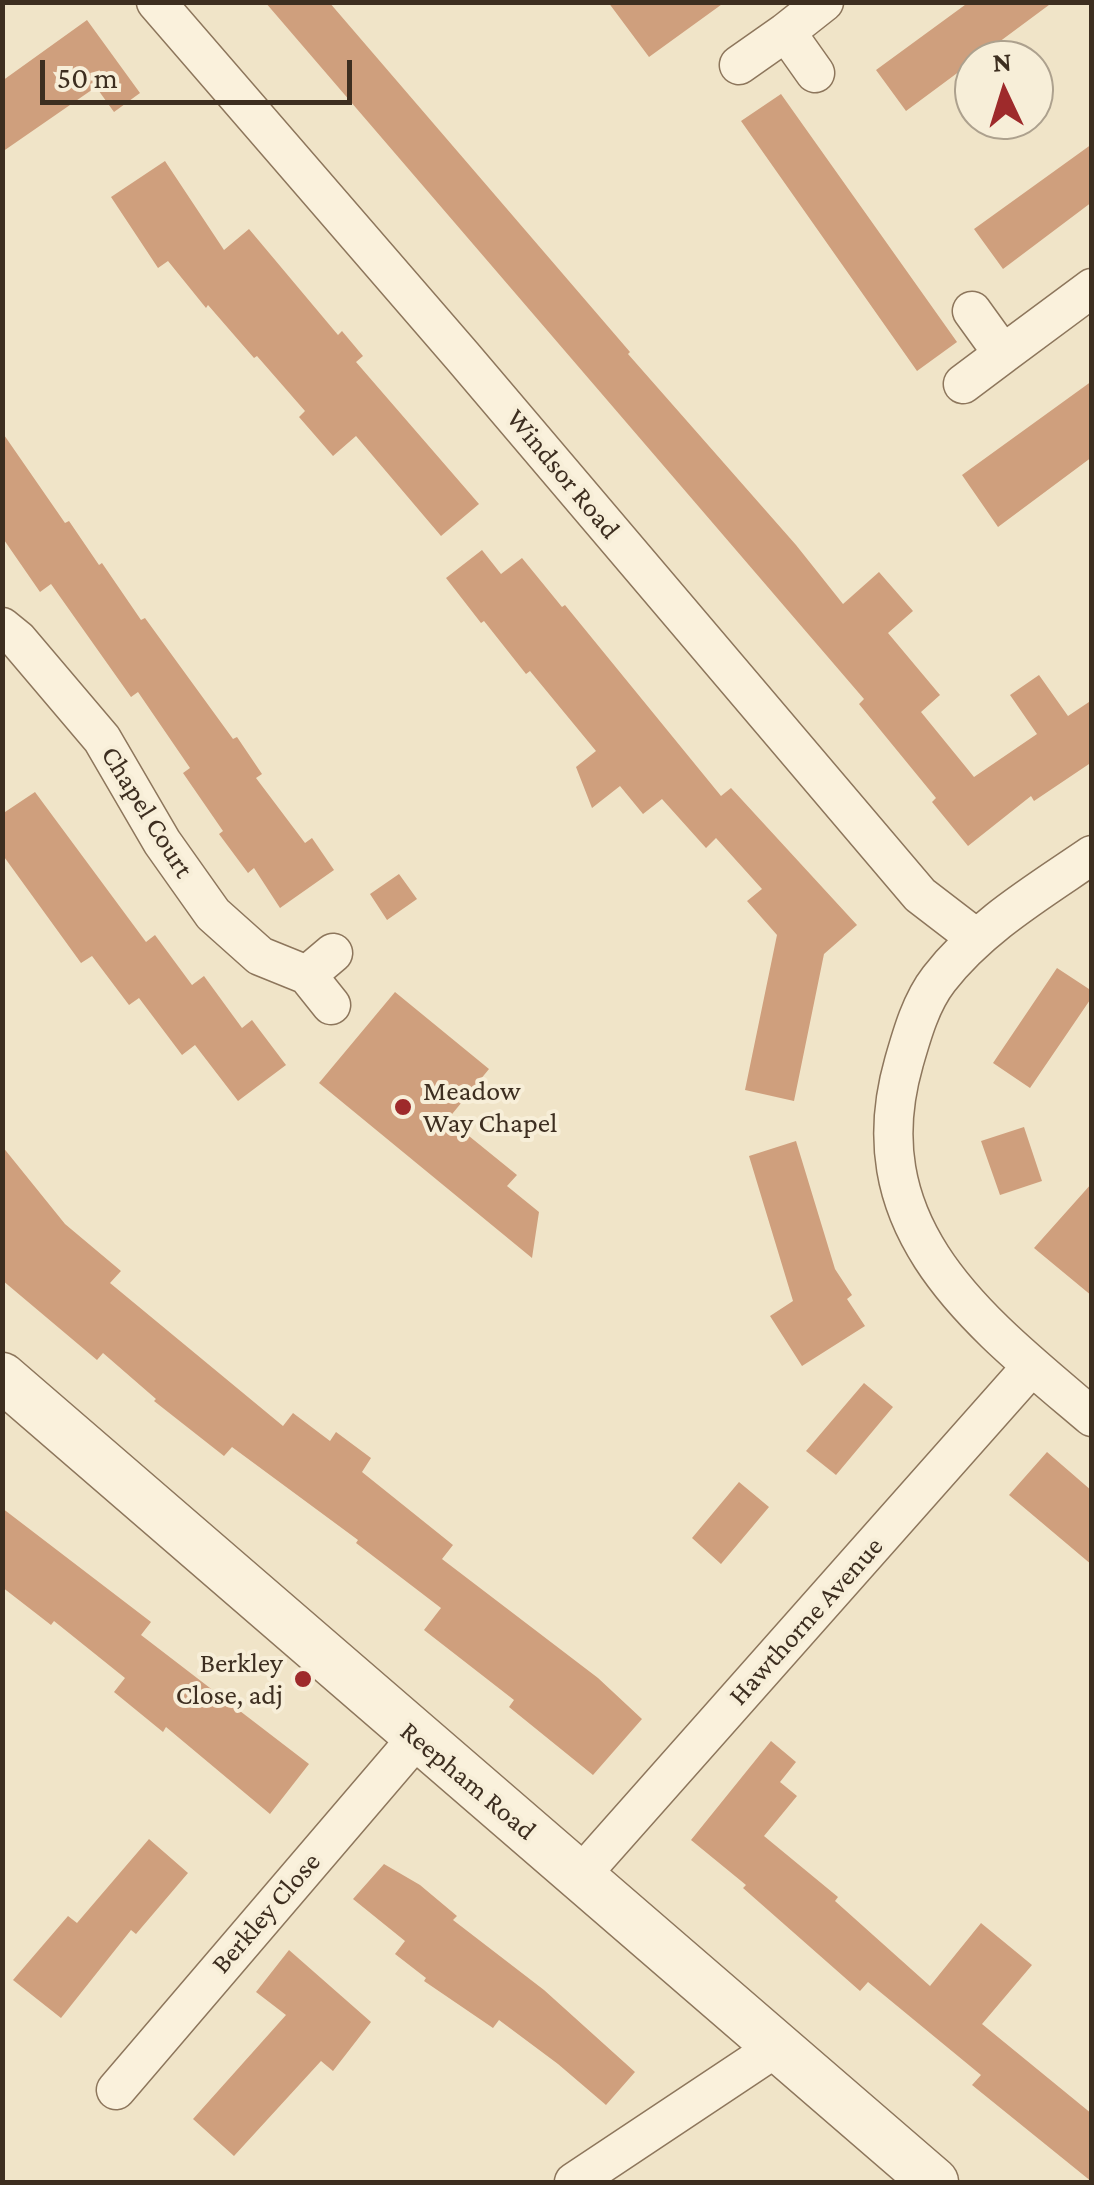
<!DOCTYPE html>
<html>
<head>
<meta charset="utf-8">
<style>
  body { margin:0 }
  #map { position:relative; width:1094px; height:2185px; overflow:hidden; background:#f0e4c8; font-family:"Crimson Pro",serif }
  canvas { display:block }
  .frame { position:absolute; inset:0; border:5px solid #3d2e20; pointer-events:none }
  .north { position:absolute; left:954px; top:40px; width:100px; height:100px; box-sizing:border-box; background:#f7eed8; border:2px solid #ada18e; border-radius:50%; rotate:356deg; font-size:28px; font-weight:700; line-height:40px; text-align:center; color:#3d2e20 }
  .north::after { content:''; display:block; margin:auto; width:35px; height:45px; background:#9e2a2b; clip-path:polygon(50% 0,100% 100%,50% 72%,0 100%) }
  .scale { position:absolute; left:40px; top:60px; width:312px; height:45px; box-sizing:border-box; border:5px solid #3d2e20; border-top:0; padding-left:12px; font-size:30px; line-height:35px; white-space:nowrap; color:#3d2e20; -webkit-text-stroke:8px #f7eed8; paint-order:stroke }
</style>
</head>
<body>
<div id="map">
<canvas width="1094" height="2185"></canvas>
<div class="frame"></div>
<div class="north">N</div>
<div class="scale">50 m</div>
</div>
<script>
const ctx = document.querySelector('canvas').getContext('2d');
ctx.lineJoin = 'round';
function fill(path, color) { ctx.fillStyle = color; ctx.fill(path, 'evenodd'); }
function strokePath(path, color, width, dash) { ctx.strokeStyle = color; ctx.lineWidth = width; ctx.lineCap = dash ? 'butt' : 'round'; ctx.setLineDash(dash || []); ctx.stroke(path); }
function label(font, color, halo, rows, align = 'center') {
  ctx.font = font + ' "Crimson Pro",serif'; ctx.lineWidth = 8; ctx.setLineDash([]); ctx.textBaseline = 'middle'; ctx.strokeStyle = halo; ctx.fillStyle = color; for (const [text, x, y, turn = 0] of rows) {
    ctx.save(); ctx.translate(x, y); ctx.rotate((+turn || 0) * Math.PI / 180); ctx.textAlign = isNaN(turn) ? turn : align; if (halo) ctx.strokeText(text, 0, 0); ctx.fillText(text, 0, 0); ctx.restore();
  }
}
fill(new Path2D(`
  M 265,2 L 329,2 L 630,352 L 628,354 L 796,545 L 843,604 L 879,572 L 913,611 L 888,633 L 940,695 L 921,712 L 974,777 L 1037,734 L 1010,695 L 1039,675 L 1068,716 L 1092,700 L 1092,762 L 1034,801 L 1031,796 L 968,846 L 932,802 L 936,798 L 859,704 L 864,699 Z
  M 608,2 L 725,2 L 649,57 Z
  M 969,2 L 1053,2 L 906,111 L 876,70 Z
  M 87,20 L 140,93 L 114,112 L 96,87 L 2,152 L 2,81 Z
  M 781,94 L 957,342 L 917,371 L 741,121 Z
  M 1092,144 L 1092,202 L 1003,269 L 974,229 Z
  M 165,161 L 224,250 L 249,229 L 338,335 L 342,331 L 363,356 L 356,362 L 479,504 L 441,536 L 356,436 L 333,456 L 299,417 L 305,411 L 257,356 L 254,358 L 208,305 L 206,308 L 168,261 L 158,268 L 111,197 Z
  M 1092,381 L 1092,457 L 998,527 L 962,475 Z
  M 2,432 L 65,523 L 69,521 L 99,565 L 102,563 L 141,620 L 145,618 L 233,739 L 237,737 L 262,774 L 256,778 L 305,843 L 312,838 L 334,870 L 280,908 L 254,868 L 248,873 L 219,834 L 223,831 L 183,773 L 190,768 L 138,692 L 131,697 L 51,584 L 40,592 L 2,537 Z
  M 482,550 L 501,574 L 522,558 L 562,607 L 565,605 L 721,796 L 731,788 L 857,925 L 824,954 L 794,1101 L 745,1090 L 777,935 L 747,901 L 762,889 L 716,838 L 706,848 L 662,799 L 643,814 L 620,786 L 592,808 L 576,767 L 596,751 L 530,671 L 526,674 L 484,621 L 481,623 L 446,578 Z
  M 35,792 L 146,942 L 155,935 L 192,985 L 204,976 L 242,1028 L 252,1020 L 286,1065 L 238,1101 L 195,1045 L 182,1055 L 139,998 L 129,1005 L 92,956 L 81,963 L 2,854 L 2,814 Z
  M 399,874 L 417,899 L 387,920 L 370,894 Z
  M 1057,968 L 1092,991 L 1092,997 L 1030,1088 L 993,1063 Z
  M 395,992 L 489,1069 L 448,1119 L 517,1175 L 507,1186 L 539,1212 L 532,1258 L 319,1083 Z
  M 1024,1127 L 1042,1181 L 1000,1195 L 981,1141 Z
  M 796,1141 L 835,1269 L 852,1295 L 847,1299 L 865,1326 L 802,1366 L 770,1316 L 793,1301 L 749,1156 Z
  M 2,1146 L 65,1224 L 121,1271 L 110,1283 L 283,1426 L 293,1413 L 330,1441 L 336,1432 L 371,1458 L 362,1472 L 453,1545 L 442,1559 L 598,1678 L 642,1719 L 593,1775 L 509,1707 L 514,1700 L 424,1630 L 441,1608 L 356,1543 L 358,1540 L 232,1447 L 224,1456 L 154,1401 L 156,1399 L 103,1353 L 97,1360 L 2,1280 Z
  M 1092,1183 L 1092,1296 L 1034,1248 Z
  M 864,1383 L 893,1407 L 836,1475 L 806,1451 Z
  M 1047,1452 L 1092,1491 L 1092,1565 L 1009,1495 Z
  M 739,1482 L 769,1507 L 721,1564 L 692,1538 Z
  M 2,1508 L 151,1622 L 141,1635 L 309,1764 L 270,1814 L 166,1727 L 163,1732 L 114,1692 L 125,1678 L 54,1621 L 51,1625 L 2,1587 Z
  M 771,1741 L 796,1762 L 780,1782 L 797,1796 L 764,1836 L 838,1897 L 835,1901 L 930,1986 L 981,1923 L 1032,1965 L 982,2024 L 1092,2114 L 1092,2182 L 972,2085 L 981,2075 L 868,1982 L 860,1991 L 743,1888 L 746,1885 L 691,1840 Z
  M 149,1839 L 188,1873 L 136,1934 L 131,1930 L 61,2018 L 13,1980 L 68,1916 L 77,1923 Z
  M 384,1864 L 420,1885 L 457,1916 L 453,1920 L 544,1990 L 635,2072 L 606,2105 L 558,2064 L 499,2020 L 493,2028 L 424,1981 L 426,1978 L 395,1954 L 405,1941 L 353,1899 Z
  M 289,1950 L 371,2022 L 333,2071 L 321,2061 L 234,2156 L 193,2119 L 286,2015 L 256,1992 Z`), '#cf9f7d');
const minor = new Path2D(`
  M 156,2 L 463,357 L 920,895 L 976,938
  M 739,65 L 786,32
  M 815,73 L 786,32 L 824,2
  M 972,311 L 1003,354 L 1092,288
  M 963,384 L 1003,354
  M 2,627 L 18,640 L 102,739 L 162,842 L 213,914 L 260,956 L 307,975 L 333,953
  M 1092,855 C 1038,892 979,927 939,979 C 921,1002 912,1034 904,1062 C 856,1229 979,1321 1092,1417
  M 307,975 L 331,1005
  M 580,1876 L 1032,1366
  M 116,2090 L 417,1738
  M 574,2182 L 777,2047`);
const tertiary = new Path2D(`
  M 2,1377 L 934,2182`);
strokePath(minor, '#8d765c', 41);
strokePath(tertiary, '#8d765c', 51);
strokePath(minor, '#faf1dc', 38);
strokePath(tertiary, '#faf1dc', 48);
for (const [x, y, r, color] of [
  [403,1107,10,"#9e2a2b"],
  [303,1679,10,"#9e2a2b"]
]) { const dot = new Path2D(); dot.arc(x, y, r, 0, 2 * Math.PI); ctx.fillStyle = color; ctx.fill(dot); strokePath(dot, '#f7eed8', 4); }
label('28px', '#3d2e20', '#f7eed8', [
  ["Windsor Road",563,474,50],
  ["Chapel Court",147,812,58],
  ["Hawthorne Avenue",806,1621,-48],
  ["Reepham Road",468,1781,40],
  ["Berkley Close",266,1913,-49]
]);
label('28px', '#3d2e20', '#f7eed8', [
  ["Meadow",423,1091],
  ["Way Chapel",423,1123],
  ["Berkley",283,1663,"right"],
  ["Close, adj",283,1695,"right"]
], 'left');
</script>
</body>
</html>
